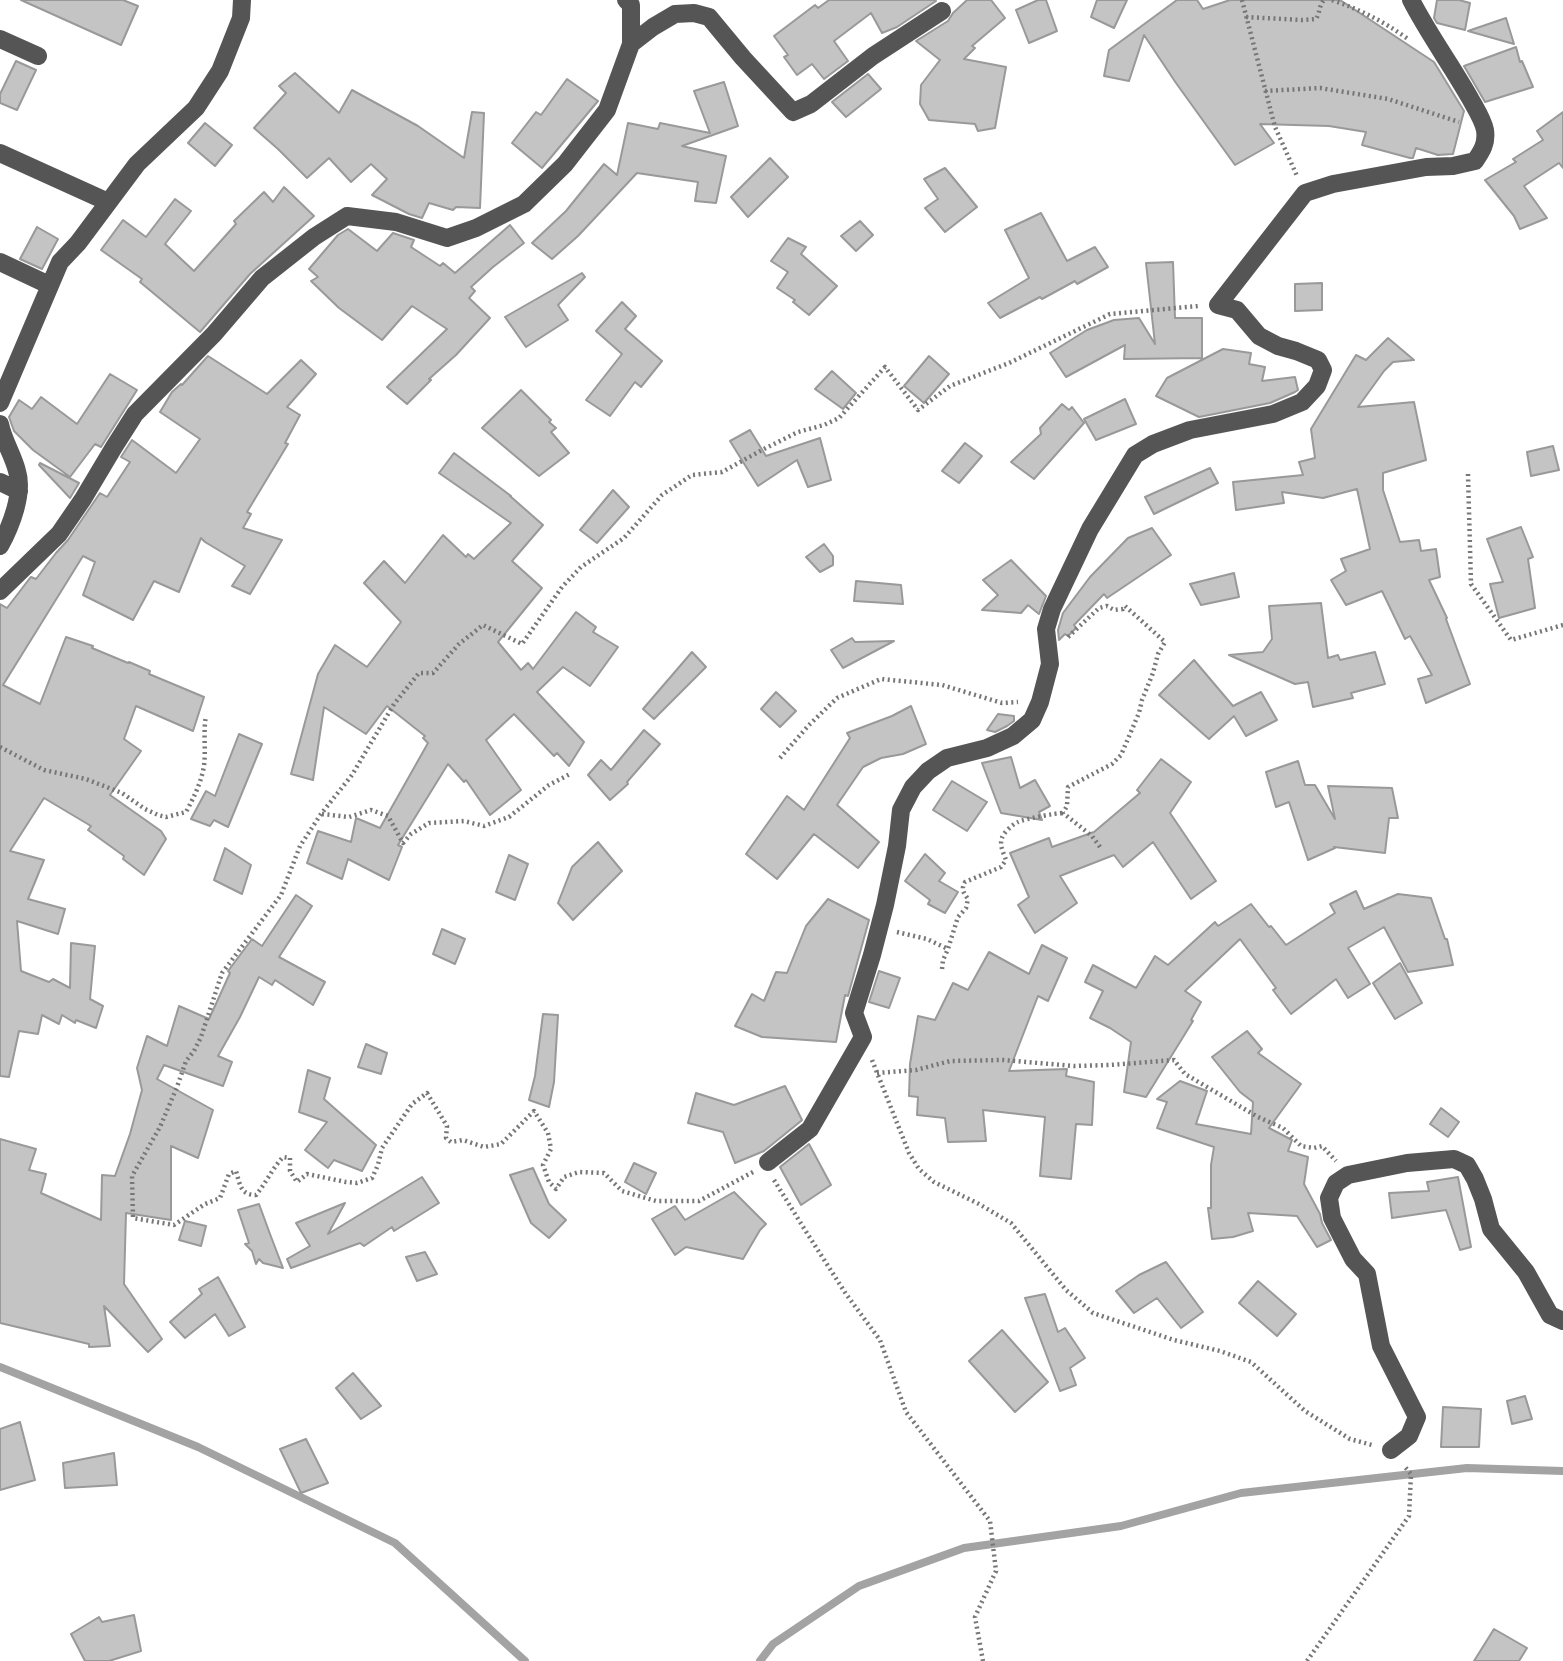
<!DOCTYPE html>
<html>
<head>
<meta charset="utf-8">
<style>
  body { margin:0 }
  canvas { display:block; background:#fff }
</style>
</head>
<body>
<canvas width="1563" height="1661"></canvas>
<script>
const ctx = document.querySelector('canvas').getContext('2d');
ctx.lineJoin = 'round';
function strokePath(path, color, width, dash) { ctx.strokeStyle = color; ctx.lineWidth = width; ctx.lineCap = dash ? 'butt' : 'round'; ctx.setLineDash(dash || []); ctx.stroke(path); }
function fill(path, color) { ctx.fillStyle = color; ctx.fill(path, 'evenodd'); }
strokePath(new Path2D(`
  M 0,1367 L 198,1447 L 395,1543 L 525,1661
  M 760,1661 L 773,1644 L 859,1586 L 964,1548 L 1121,1526 L 1241,1493 L 1467,1468 L 1563,1471`), '#a3a3a3', 8);
const building = new Path2D(`
  M 21,0 L 123,0 L 138,6 L 121,45 Z
  M 829,0 L 935,0 L 936,1 L 897,27 L 882,33 L 871,13 L 834,41 L 848,61 L 824,79 L 812,64 L 797,75 L 784,57 L 788,55 L 774,36 L 815,5 L 818,8 Z
  M 967,0 L 991,0 L 1005,18 L 972,46 L 975,48 L 964,59 L 1006,67 L 995,128 L 978,131 L 975,124 L 929,120 L 920,104 L 921,85 L 940,60 L 916,41 L 948,21 L 953,13 Z
  M 1038,0 L 1046,0 L 1057,31 L 1029,43 L 1016,10 Z
  M 1097,0 L 1127,0 L 1114,28 L 1091,17 Z
  M 1177,0 L 1197,0 L 1203,9 L 1230,0 L 1340,0 L 1434,62 L 1464,111 L 1453,154 L 1438,155 L 1416,148 L 1413,158 L 1410,158 L 1362,145 L 1366,132 L 1329,126 L 1260,124 L 1274,143 L 1235,165 L 1176,83 L 1144,35 L 1129,81 L 1104,76 L 1109,50 Z
  M 1437,0 L 1459,0 L 1470,3 L 1465,30 L 1437,23 L 1434,18 Z
  M 1506,18 L 1514,44 L 1468,31 Z
  M 1516,47 L 1520,62 L 1522,61 L 1533,87 L 1485,102 L 1464,66 Z
  M 16,61 L 36,70 L 17,110 L 0,103 L 0,94 Z
  M 295,73 L 339,113 L 352,90 L 418,126 L 464,158 L 472,112 L 484,113 L 480,208 L 456,207 L 453,210 L 429,203 L 422,218 L 409,214 L 372,195 L 387,179 L 371,164 L 351,182 L 329,158 L 307,178 L 278,149 L 254,128 L 286,93 L 279,86 Z
  M 868,74 L 881,89 L 846,117 L 832,102 Z
  M 567,79 L 598,101 L 542,168 L 512,143 L 536,112 L 541,115 Z
  M 724,82 L 738,126 L 682,146 L 726,156 L 716,203 L 695,201 L 698,182 L 637,173 L 578,236 L 552,259 L 532,243 L 566,211 L 604,164 L 617,175 L 628,123 L 658,129 L 660,123 L 710,133 L 694,91 Z
  M 1563,112 L 1563,168 L 1559,163 L 1524,186 L 1547,218 L 1520,229 L 1514,216 L 1485,180 L 1516,162 L 1513,159 L 1543,140 L 1537,131 Z
  M 205,123 L 232,145 L 215,166 L 188,143 Z
  M 770,158 L 788,177 L 748,217 L 731,197 Z
  M 945,168 L 977,207 L 945,232 L 925,208 L 938,199 L 924,179 Z
  M 284,187 L 314,216 L 250,274 L 200,332 L 140,282 L 142,279 L 101,250 L 123,220 L 146,237 L 175,199 L 191,211 L 165,244 L 194,271 L 236,224 L 234,221 L 264,192 L 273,202 Z
  M 1041,213 L 1067,261 L 1095,247 L 1108,267 L 1077,284 L 1075,281 L 1042,299 L 1040,297 L 1000,318 L 988,303 L 1029,278 L 1005,230 Z
  M 860,221 L 873,235 L 856,251 L 841,236 Z
  M 510,225 L 524,243 L 493,267 L 471,287 L 475,291 L 469,298 L 490,318 L 456,355 L 429,379 L 431,380 L 407,404 L 387,387 L 447,329 L 412,306 L 382,340 L 339,308 L 311,281 L 318,277 L 309,269 L 338,235 L 348,229 L 377,251 L 393,233 L 414,240 L 411,247 L 440,266 L 443,263 L 455,273 Z
  M 37,227 L 58,239 L 42,269 L 20,259 Z
  M 788,238 L 806,247 L 801,254 L 837,286 L 809,315 L 793,302 L 795,300 L 777,288 L 788,272 L 771,261 Z
  M 1173,262 L 1175,318 L 1202,318 L 1202,358 L 1124,359 L 1125,345 L 1066,377 L 1050,353 L 1087,330 L 1114,320 L 1139,318 L 1155,344 L 1146,263 Z
  M 582,273 L 585,277 L 558,305 L 568,320 L 526,347 L 505,317 Z
  M 1322,283 L 1322,310 L 1295,311 L 1295,284 Z
  M 622,302 L 636,316 L 625,329 L 662,361 L 641,387 L 635,382 L 610,416 L 586,400 L 622,354 L 596,331 Z
  M 1388,338 L 1414,360 L 1393,362 L 1384,371 L 1358,407 L 1414,402 L 1426,460 L 1383,473 L 1383,490 L 1400,542 L 1419,540 L 1421,551 L 1436,549 L 1440,577 L 1429,580 L 1447,618 L 1446,619 L 1470,684 L 1426,703 L 1418,679 L 1432,675 L 1410,636 L 1405,639 L 1382,591 L 1346,605 L 1331,580 L 1346,571 L 1341,559 L 1370,549 L 1357,489 L 1323,498 L 1282,492 L 1284,503 L 1236,510 L 1233,482 L 1303,475 L 1299,462 L 1315,458 L 1311,429 L 1356,355 L 1366,360 Z
  M 1223,349 L 1251,353 L 1249,364 L 1265,367 L 1262,381 L 1295,377 L 1298,390 L 1295,392 L 1270,403 L 1199,417 L 1156,396 L 1167,378 Z
  M 208,356 L 267,394 L 301,360 L 316,374 L 287,407 L 300,415 L 285,443 L 288,444 L 247,512 L 251,514 L 243,528 L 282,540 L 250,594 L 232,586 L 245,566 L 205,542 L 201,538 L 179,592 L 154,581 L 133,620 L 83,595 L 95,562 L 83,556 L 3,685 L 40,704 L 66,637 L 93,646 L 92,648 L 128,663 L 129,662 L 150,671 L 149,674 L 204,697 L 193,731 L 136,706 L 124,739 L 141,751 L 110,795 L 161,831 L 166,839 L 144,875 L 123,859 L 124,856 L 88,830 L 91,826 L 44,798 L 10,851 L 44,860 L 28,899 L 65,909 L 58,934 L 17,921 L 21,971 L 49,982 L 53,979 L 70,988 L 71,943 L 95,946 L 90,999 L 103,1006 L 96,1028 L 76,1020 L 75,1023 L 62,1015 L 59,1024 L 42,1015 L 38,1034 L 19,1031 L 9,1077 L 0,1076 L 0,604 L 7,608 L 30,578 L 31,577 L 36,579 L 56,553 L 68,540 L 100,493 L 107,497 L 130,462 L 121,457 L 132,440 L 176,473 L 200,439 L 160,412 L 172,392 L 181,384 L 182,385 Z
  M 929,356 L 949,374 L 924,403 L 904,386 Z
  M 832,371 L 856,393 L 843,409 L 815,389 Z
  M 110,374 L 137,390 L 101,447 L 95,444 L 70,477 L 33,450 L 14,431 L 9,417 L 19,400 L 32,409 L 41,397 L 77,424 Z
  M 521,390 L 551,420 L 549,422 L 556,428 L 551,432 L 569,453 L 539,476 L 482,428 Z
  M 1125,399 L 1136,424 L 1096,440 L 1084,419 Z
  M 1062,404 L 1069,410 L 1072,407 L 1084,423 L 1034,479 L 1011,462 L 1041,434 L 1040,428 Z
  M 750,430 L 766,456 L 820,438 L 831,480 L 808,487 L 797,460 L 758,486 L 730,441 Z
  M 965,443 L 982,456 L 959,483 L 942,471 Z
  M 1553,446 L 1559,470 L 1531,476 L 1527,452 Z
  M 454,453 L 511,496 L 510,496 L 543,525 L 512,561 L 542,588 L 498,642 L 521,670 L 528,663 L 533,669 L 576,612 L 596,627 L 593,632 L 618,647 L 590,686 L 563,667 L 537,692 L 584,742 L 569,766 L 557,753 L 554,756 L 514,714 L 486,740 L 521,790 L 490,815 L 466,780 L 464,782 L 448,764 L 398,845 L 402,847 L 389,880 L 348,859 L 342,879 L 307,863 L 318,831 L 351,842 L 356,818 L 380,828 L 428,743 L 423,738 L 425,736 L 387,706 L 366,734 L 324,707 L 313,780 L 291,774 L 318,674 L 335,645 L 367,667 L 401,622 L 364,583 L 384,561 L 405,583 L 443,535 L 466,557 L 468,554 L 474,559 L 511,523 L 439,473 Z
  M 40,463 L 79,483 L 70,498 L 39,465 Z
  M 1210,468 L 1218,483 L 1154,514 L 1145,497 Z
  M 613,490 L 629,507 L 597,543 L 580,530 Z
  M 1521,527 L 1533,557 L 1528,559 L 1535,608 L 1499,618 L 1490,584 L 1503,582 L 1487,539 Z
  M 1152,528 L 1171,555 L 1107,598 L 1104,594 L 1074,625 L 1076,628 L 1068,636 L 1065,634 L 1059,640 L 1058,630 L 1063,613 L 1090,577 L 1128,538 Z
  M 824,544 L 833,556 L 833,565 L 820,572 L 806,557 Z
  M 1011,560 L 1046,596 L 1039,614 L 1028,605 L 1021,613 L 982,610 L 998,595 L 983,580 Z
  M 1234,573 L 1239,597 L 1201,605 L 1190,584 Z
  M 856,581 L 901,585 L 903,604 L 854,601 Z
  M 1321,603 L 1328,658 L 1338,655 L 1340,660 L 1375,652 L 1385,684 L 1351,693 L 1353,698 L 1313,707 L 1308,682 L 1295,684 L 1229,655 L 1263,652 L 1272,639 L 1269,606 Z
  M 852,638 L 855,642 L 894,641 L 843,668 L 831,650 Z
  M 692,652 L 706,667 L 654,719 L 643,709 Z
  M 1194,660 L 1233,706 L 1261,692 L 1277,720 L 1246,736 L 1234,716 L 1209,739 L 1159,695 Z
  M 776,692 L 796,711 L 780,727 L 761,709 Z
  M 911,706 L 926,744 L 903,754 L 881,758 L 863,767 L 837,805 L 879,842 L 858,868 L 814,834 L 777,879 L 746,854 L 787,796 L 804,810 L 850,738 L 847,733 L 892,716 Z
  M 998,714 L 1014,716 L 1014,721 L 1007,726 L 995,732 L 987,730 Z
  M 644,730 L 660,744 L 627,782 L 628,784 L 610,800 L 588,775 L 601,760 L 611,770 Z
  M 239,734 L 262,744 L 228,827 L 214,820 L 210,826 L 191,819 L 206,791 L 215,796 Z
  M 1011,757 L 1020,788 L 1035,780 L 1050,806 L 1039,812 L 1042,820 L 1001,813 L 982,763 Z
  M 1161,759 L 1191,782 L 1170,813 L 1216,881 L 1191,899 L 1153,842 L 1123,867 L 1114,855 L 1060,876 L 1077,903 L 1035,933 L 1018,905 L 1029,897 L 1010,853 L 1049,838 L 1052,847 L 1094,832 L 1140,793 L 1137,790 Z
  M 1298,761 L 1305,785 L 1315,785 L 1335,819 L 1328,786 L 1392,788 L 1398,818 L 1389,818 L 1385,853 L 1334,847 L 1335,848 L 1308,860 L 1289,802 L 1276,807 L 1266,772 Z
  M 952,781 L 987,802 L 967,831 L 933,810 Z
  M 598,842 L 622,871 L 573,920 L 558,903 L 572,867 Z
  M 225,848 L 251,865 L 242,894 L 214,880 Z
  M 925,854 L 945,873 L 939,881 L 958,892 L 945,913 L 928,904 L 930,900 L 905,881 Z
  M 509,855 L 528,864 L 515,900 L 496,892 Z
  M 1356,891 L 1364,909 L 1398,894 L 1431,898 L 1445,939 L 1447,939 L 1453,965 L 1408,972 L 1384,927 L 1348,948 L 1370,984 L 1348,998 L 1336,979 L 1291,1014 L 1273,990 L 1276,988 L 1240,939 L 1185,991 L 1201,1002 L 1191,1020 L 1193,1021 L 1146,1097 L 1124,1092 L 1131,1042 L 1110,1028 L 1090,1018 L 1103,991 L 1085,982 L 1093,965 L 1136,988 L 1155,956 L 1168,965 L 1215,922 L 1218,926 L 1251,904 L 1269,927 L 1271,926 L 1286,945 L 1335,913 L 1330,904 Z
  M 296,895 L 312,906 L 279,957 L 325,982 L 313,1005 L 275,980 L 272,985 L 259,977 L 240,1017 L 218,1056 L 232,1062 L 223,1086 L 164,1065 L 157,1079 L 213,1110 L 198,1158 L 171,1146 L 171,1220 L 126,1213 L 124,1284 L 162,1339 L 148,1352 L 104,1306 L 110,1346 L 89,1347 L 89,1344 L 0,1323 L 0,1139 L 36,1149 L 29,1170 L 46,1174 L 41,1193 L 101,1220 L 102,1175 L 115,1176 L 130,1134 L 142,1090 L 137,1068 L 147,1036 L 167,1046 L 179,1006 L 209,1019 L 230,973 L 228,971 L 252,939 L 262,946 Z
  M 828,899 L 869,920 L 848,996 L 845,995 L 836,1042 L 762,1037 L 735,1026 L 752,994 L 764,1001 L 776,972 L 787,973 L 806,926 Z
  M 442,929 L 465,939 L 455,964 L 433,954 Z
  M 1042,945 L 1067,958 L 1048,1001 L 1038,996 L 1009,1071 L 1067,1069 L 1066,1076 L 1094,1082 L 1092,1125 L 1076,1124 L 1071,1179 L 1040,1176 L 1045,1117 L 983,1110 L 986,1141 L 948,1142 L 945,1118 L 917,1115 L 918,1097 L 909,1096 L 910,1064 L 918,1016 L 935,1020 L 953,983 L 968,990 L 989,952 L 1029,974 Z
  M 1400,963 L 1422,1003 L 1395,1019 L 1373,983 Z
  M 879,971 L 900,978 L 889,1008 L 869,1002 Z
  M 543,1014 L 558,1015 L 554,1082 L 549,1107 L 529,1100 L 535,1076 Z
  M 1247,1031 L 1262,1049 L 1258,1053 L 1301,1084 L 1269,1128 L 1292,1140 L 1288,1151 L 1308,1157 L 1304,1184 L 1320,1214 L 1322,1223 L 1331,1240 L 1317,1247 L 1297,1216 L 1248,1213 L 1253,1231 L 1233,1237 L 1212,1239 L 1208,1208 L 1211,1208 L 1211,1165 L 1214,1147 L 1157,1128 L 1167,1102 L 1157,1099 L 1180,1081 L 1207,1091 L 1196,1124 L 1251,1134 L 1253,1102 L 1240,1092 L 1212,1057 Z
  M 366,1044 L 387,1053 L 381,1074 L 358,1067 Z
  M 308,1070 L 330,1078 L 324,1099 L 376,1145 L 362,1171 L 334,1160 L 328,1168 L 305,1150 L 327,1122 L 299,1112 Z
  M 785,1086 L 802,1120 L 801,1121 L 764,1151 L 735,1163 L 723,1132 L 688,1123 L 696,1093 L 734,1105 Z
  M 1441,1108 L 1459,1122 L 1448,1137 L 1430,1124 Z
  M 809,1144 L 831,1185 L 801,1205 L 780,1167 Z
  M 634,1163 L 656,1173 L 646,1194 L 625,1182 Z
  M 533,1168 L 549,1204 L 566,1220 L 549,1238 L 531,1223 L 510,1175 Z
  M 422,1177 L 439,1203 L 394,1231 L 392,1227 L 364,1246 L 360,1243 L 291,1268 L 287,1259 L 310,1246 L 296,1223 L 345,1203 L 328,1234 Z
  M 1458,1177 L 1471,1247 L 1460,1250 L 1446,1210 L 1392,1218 L 1389,1193 L 1429,1191 L 1427,1182 Z
  M 734,1192 L 766,1224 L 760,1230 L 743,1259 L 686,1247 L 675,1255 L 652,1219 L 675,1206 L 685,1220 Z
  M 259,1204 L 270,1234 L 283,1268 L 263,1263 L 259,1259 L 256,1264 L 252,1251 L 245,1244 L 249,1243 L 238,1210 Z
  M 185,1221 L 206,1226 L 201,1246 L 179,1240 Z
  M 425,1252 L 437,1274 L 417,1281 L 406,1257 Z
  M 1166,1262 L 1203,1312 L 1181,1328 L 1157,1298 L 1134,1313 L 1116,1291 L 1139,1275 Z
  M 218,1277 L 245,1327 L 229,1336 L 215,1314 L 185,1338 L 170,1322 L 202,1294 L 199,1289 Z
  M 1258,1281 L 1296,1314 L 1277,1336 L 1239,1303 Z
  M 1045,1294 L 1058,1332 L 1065,1328 L 1085,1358 L 1070,1368 L 1076,1385 L 1060,1391 L 1025,1298 Z
  M 1002,1330 L 1048,1382 L 1015,1412 L 969,1361 Z
  M 353,1373 L 381,1406 L 361,1419 L 336,1388 Z
  M 1525,1396 L 1532,1419 L 1512,1424 L 1507,1401 Z
  M 1443,1407 L 1481,1409 L 1479,1447 L 1441,1447 Z
  M 20,1422 L 35,1480 L 0,1490 L 0,1429 Z
  M 306,1439 L 328,1483 L 301,1493 L 280,1449 Z
  M 114,1453 L 117,1485 L 65,1488 L 63,1463 Z
  M 134,1615 L 141,1651 L 109,1661 L 85,1661 L 71,1634 L 99,1617 L 102,1622 Z
  M 1494,1629 L 1527,1648 L 1519,1661 L 1474,1661 Z`);
fill(building, '#c4c4c4');
strokePath(building, '#999', 2);
strokePath(new Path2D(`
  M 1242,0 L 1275,127 L 1297,176
  M 1332,0 C 1361,10 1383,21 1408,39
  M 1246,17 L 1302,20 L 1316,19 C 1320,13 1319,5 1324,0
  M 1265,91 L 1320,88 L 1388,99 L 1459,122
  M 1468,474 L 1471,584 L 1511,640 L 1563,625
  M 1068,637 L 1099,608 L 1107,606 L 1114,610 L 1123,609 L 1125,606 L 1165,642 L 1158,654 L 1153,673 L 1142,700 L 1139,713 L 1121,755 L 1112,764 L 1068,787 L 1067,806 L 1063,813 L 1092,836 L 1100,847
  M 0,747 L 44,770 L 86,779 L 122,793 L 145,809 L 158,815 L 166,817 L 186,812 C 194,797 201,783 204,766 C 206,749 203,732 206,716
  M 780,758 L 809,725 L 837,698 L 881,679 L 942,685 L 1002,703 L 1018,702
  M 322,814 L 349,817 L 371,810 L 388,816 L 403,843 L 411,834 L 429,823 L 464,821 L 484,826 L 509,817 L 549,785 L 570,774
  M 897,932 L 927,939 L 948,949
  M 942,969 L 943,960 L 948,949 L 958,917 L 966,908 L 968,899 C 963,892 961,889 965,882 L 1001,867 L 1006,860 C 1004,854 999,845 1002,838 C 1003,833 1013,824 1018,822 C 1024,819 1056,813 1063,813
  M 872,1060 L 909,1153 L 919,1169 L 934,1182 L 979,1204 L 1011,1223 L 1066,1290 L 1093,1313 L 1174,1340 L 1220,1351 L 1251,1362 L 1305,1411 L 1350,1439 L 1372,1445
  M 877,1073 L 916,1070 L 950,1061 L 1003,1060 L 1074,1066 L 1110,1065 L 1174,1060 L 1185,1074 L 1258,1117 L 1283,1128 L 1301,1146 L 1314,1148 L 1322,1146 L 1336,1161
  M 753,1172 L 699,1201 L 656,1201 L 622,1191 L 604,1173 L 579,1172 L 564,1177 L 556,1189 L 549,1182 L 543,1165 L 551,1149 L 548,1133 L 534,1111 L 501,1144 L 484,1147 L 463,1140 L 451,1142 L 446,1138 L 447,1126 L 427,1093 L 412,1104 L 382,1148 L 378,1165 L 372,1178 L 357,1183 L 346,1182 L 307,1174 L 297,1182 L 290,1171 L 290,1158 L 283,1157 C 272,1169 266,1183 256,1195 C 240,1195 240,1184 236,1171 L 229,1174 L 220,1198 L 205,1204 L 174,1225 L 133,1218 L 132,1176 L 160,1127 L 177,1087 L 186,1061 L 194,1051 L 201,1037 L 222,973 L 281,895 L 300,846 L 321,814 L 352,775 L 394,704 L 419,673 L 433,673 L 459,644 L 483,625 L 522,644 L 562,587 L 581,567 L 624,538 L 662,495 L 692,475 L 722,472 L 762,450 L 798,432 L 824,425 L 839,418 L 885,367 L 918,410 L 950,386 L 1009,363 L 1110,314 L 1199,306
  M 774,1180 L 805,1230 L 846,1294 L 880,1340 L 906,1412 L 990,1521 L 996,1571 L 975,1617 L 983,1661
  M 1307,1661 L 1409,1516 L 1411,1474 L 1404,1466`), '#777', 4.5, [2, 3.5]);
strokePath(new Path2D(`
  M 0,39 L 38,56
  M 631,44 L 653,27 L 675,14 L 694,13 L 709,17 L 743,58 L 793,112 L 811,104 L 873,56 L 942,11
  M 0,153 L 108,202
  M 0,262 L 49,285
  M 0,403 L 60,262 L 78,243 L 137,164 L 196,108 L 220,71 L 241,18 L 242,0
  M 0,424 C 3,440 13,455 17,471 C 24,493 11,526 0,546
  M 0,482 L 19,491
  M 0,591 L 59,534 L 83,499 L 114,447 L 135,414 L 214,334 L 262,278 L 314,237 L 347,216 L 396,222 L 447,238 L 476,228 L 524,204 L 565,164 L 607,110 L 631,44 L 631,5 L 626,0
  M 768,1162 L 810,1129 L 863,1037 L 854,1013 L 872,955 L 885,905 L 897,846 L 901,810 L 913,787 L 928,771 L 947,758 L 987,748 L 1013,736 L 1032,720 L 1040,702 L 1050,664 L 1046,629 L 1052,609 L 1090,529 L 1135,455 L 1153,444 L 1190,430 L 1273,414 L 1302,402 L 1317,386 L 1323,370 L 1318,360 L 1296,351 L 1278,346 L 1259,336 L 1237,310 L 1218,305 L 1305,193 L 1333,184 L 1426,167 L 1453,166 L 1475,161 C 1482,151 1487,143 1485,130 C 1483,120 1476,109 1471,100 C 1452,66 1429,35 1411,0
  M 1391,1450 L 1409,1436 L 1417,1417 L 1381,1346 L 1367,1274 L 1353,1259 L 1332,1218 L 1329,1198 L 1336,1183 L 1348,1175 L 1407,1163 L 1454,1159 L 1467,1165 L 1475,1179 L 1483,1199 L 1491,1229 L 1526,1272 L 1550,1315 L 1563,1321`), '#555', 18);
</script>
</body>
</html>
